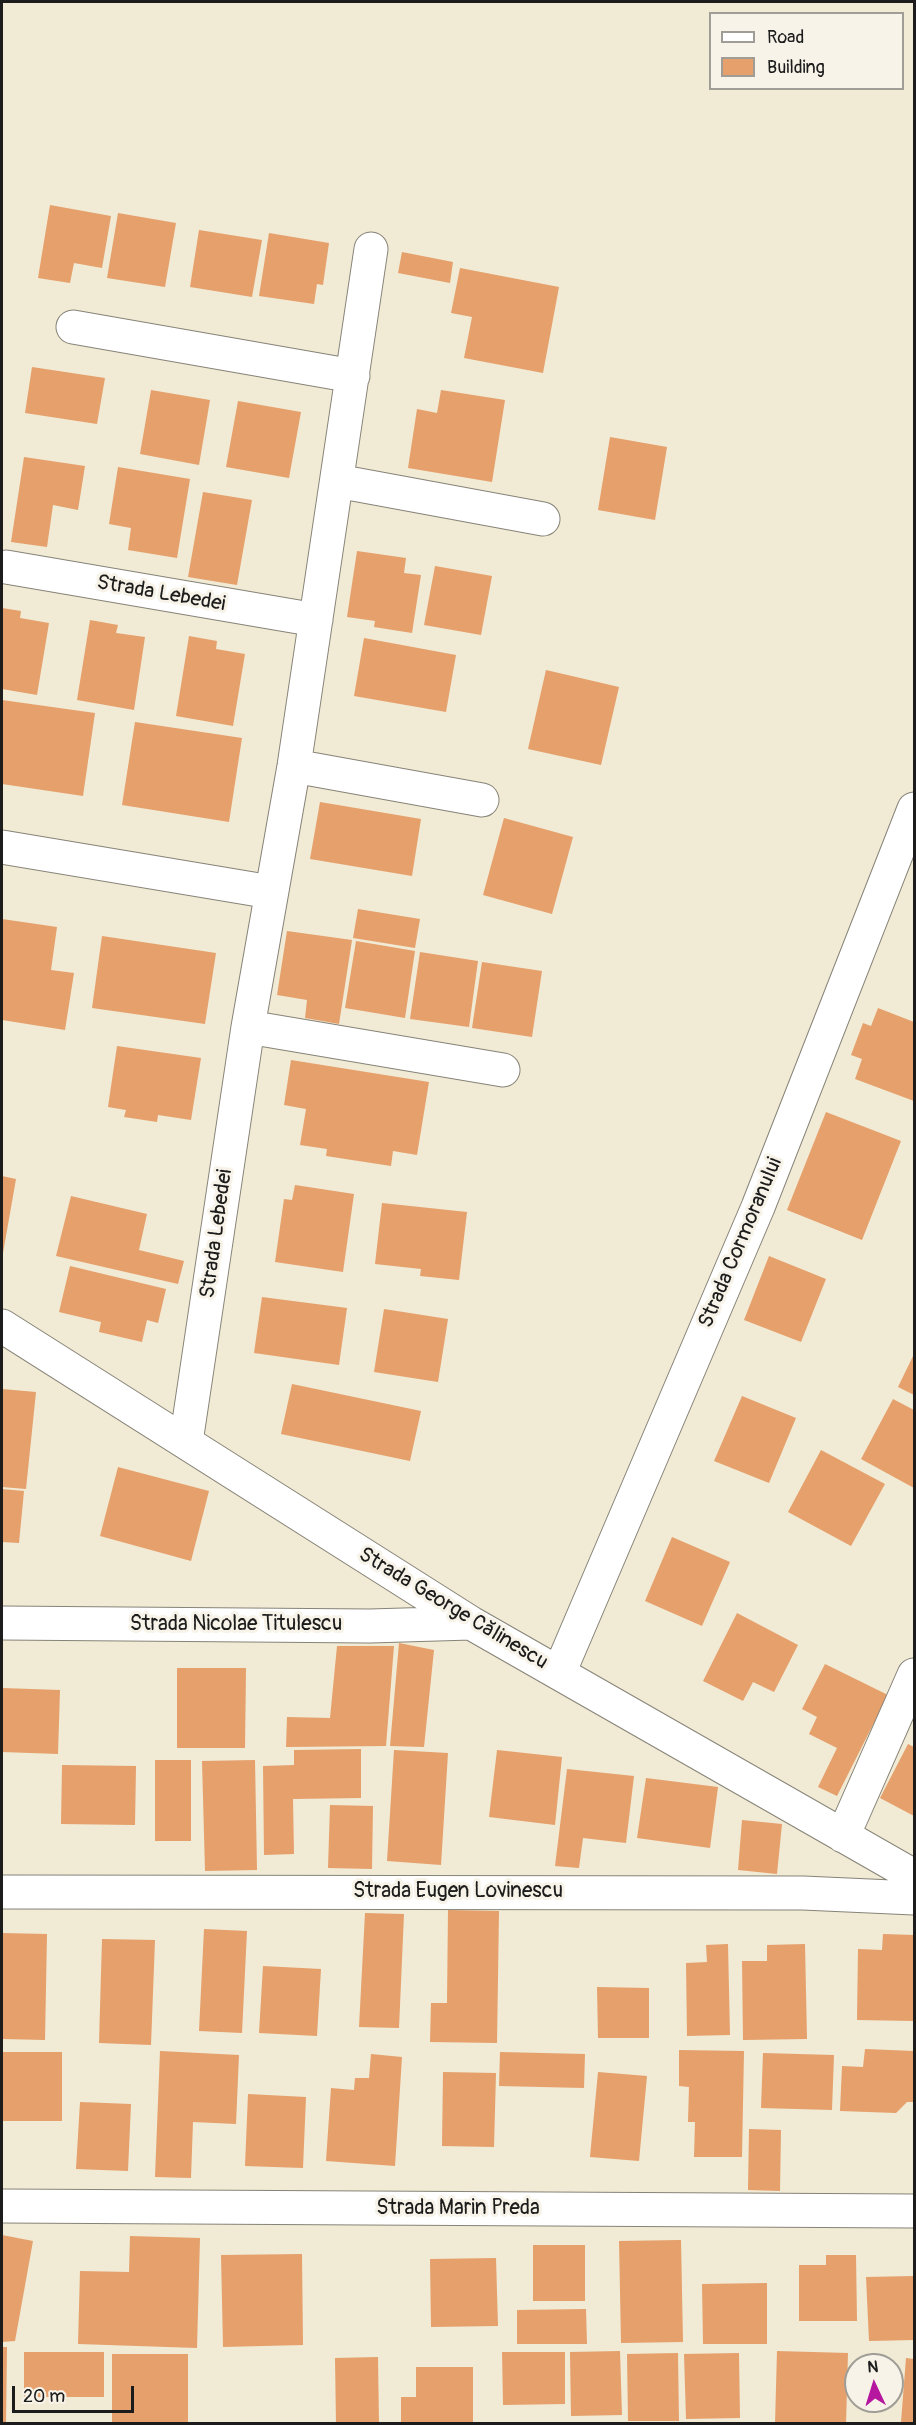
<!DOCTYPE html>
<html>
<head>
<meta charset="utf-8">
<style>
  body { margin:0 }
  #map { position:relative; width:916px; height:2425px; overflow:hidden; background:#f1ead4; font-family:Pangolin,sans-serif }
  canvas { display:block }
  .frame { position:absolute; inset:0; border:3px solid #1c1c1c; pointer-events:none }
  .legend { position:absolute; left:709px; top:12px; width:195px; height:78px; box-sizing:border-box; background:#f7f3e8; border:2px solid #9f9d96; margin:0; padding:8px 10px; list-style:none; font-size:18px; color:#1c1c1c }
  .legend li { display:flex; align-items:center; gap:12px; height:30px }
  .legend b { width:30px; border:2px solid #9f9d96 }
  .north { position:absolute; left:844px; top:2353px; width:60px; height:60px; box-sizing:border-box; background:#f7f3e8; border:2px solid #9f9d96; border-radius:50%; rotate:356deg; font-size:16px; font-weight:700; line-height:24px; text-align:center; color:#1c1c1c }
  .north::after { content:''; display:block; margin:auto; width:21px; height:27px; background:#b5179e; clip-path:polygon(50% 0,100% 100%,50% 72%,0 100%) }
  .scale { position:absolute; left:12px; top:2386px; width:122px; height:27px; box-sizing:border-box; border:3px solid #1c1c1c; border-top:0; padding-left:8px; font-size:18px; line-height:21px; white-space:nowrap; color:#1c1c1c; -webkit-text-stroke:4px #f7f3e8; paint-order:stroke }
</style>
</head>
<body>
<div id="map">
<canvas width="916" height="2425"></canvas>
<div class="frame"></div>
<ul class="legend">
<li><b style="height:8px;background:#fff"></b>Road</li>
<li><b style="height:16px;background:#e5a06c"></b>Building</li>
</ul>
<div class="north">N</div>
<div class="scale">20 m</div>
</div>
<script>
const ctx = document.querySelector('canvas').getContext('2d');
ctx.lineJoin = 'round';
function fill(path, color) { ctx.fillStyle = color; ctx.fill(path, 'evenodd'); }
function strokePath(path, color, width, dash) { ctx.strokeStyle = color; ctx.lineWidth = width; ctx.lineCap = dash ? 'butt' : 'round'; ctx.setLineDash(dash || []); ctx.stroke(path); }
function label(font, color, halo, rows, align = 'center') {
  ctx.font = font + ' Pangolin,sans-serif'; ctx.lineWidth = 6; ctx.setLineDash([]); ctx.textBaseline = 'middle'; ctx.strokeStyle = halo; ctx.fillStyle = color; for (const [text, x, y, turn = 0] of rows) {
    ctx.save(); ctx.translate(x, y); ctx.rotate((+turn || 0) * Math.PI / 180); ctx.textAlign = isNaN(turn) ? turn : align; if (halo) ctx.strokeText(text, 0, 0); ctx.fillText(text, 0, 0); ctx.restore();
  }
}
fill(new Path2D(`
  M 50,205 L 111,216 L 102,268 L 74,263 L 70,283 L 38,278 Z
  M 118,213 L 176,223 L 165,287 L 107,278 Z
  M 199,230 L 262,240 L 252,297 L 190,287 Z
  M 269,233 L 329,243 L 323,285 L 317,284 L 314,304 L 259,296 Z
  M 402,252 L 453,262 L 450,283 L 398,273 Z
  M 460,268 L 559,287 L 543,373 L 464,358 L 472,317 L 451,313 Z
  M 32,367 L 105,378 L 97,424 L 25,413 Z
  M 151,390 L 210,400 L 199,465 L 140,454 Z
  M 441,390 L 505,400 L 492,482 L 408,468 L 417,409 L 437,413 Z
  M 238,401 L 301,412 L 289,478 L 226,467 Z
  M 610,437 L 667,447 L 655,520 L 598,510 Z
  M 24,457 L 85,466 L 78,510 L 53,505 L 47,547 L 11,542 Z
  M 118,467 L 190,479 L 177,558 L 128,550 L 131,528 L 109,524 Z
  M 203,492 L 252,500 L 237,585 L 188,577 Z
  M 357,551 L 406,558 L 404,573 L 421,575 L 412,633 L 374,627 L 375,621 L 347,617 Z
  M 435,566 L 492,576 L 481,635 L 424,625 Z
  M 2,608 L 21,611 L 20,618 L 49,623 L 37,695 L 2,689 Z
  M 90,620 L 118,625 L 116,633 L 145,637 L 134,710 L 77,700 Z
  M 189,636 L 217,641 L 216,649 L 245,654 L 233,726 L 176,716 Z
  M 364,638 L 456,655 L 446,712 L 354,696 Z
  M 546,670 L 619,687 L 601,765 L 528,749 Z
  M 2,700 L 95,713 L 83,796 L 2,784 Z
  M 135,722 L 242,738 L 229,822 L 122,805 Z
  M 320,802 L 421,819 L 412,876 L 310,859 Z
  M 504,818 L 573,837 L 552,914 L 483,895 Z
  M 358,909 L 420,919 L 415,948 L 353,938 Z
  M 2,919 L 57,927 L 51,970 L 74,973 L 65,1030 L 2,1020 Z
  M 287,931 L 352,940 L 339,1024 L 305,1018 L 307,1000 L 277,995 Z
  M 102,936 L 216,953 L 205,1024 L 92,1008 Z
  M 356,941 L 415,951 L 405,1018 L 345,1008 Z
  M 420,952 L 478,961 L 469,1027 L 410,1019 Z
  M 482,962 L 542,971 L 532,1037 L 472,1028 Z
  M 878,1008 L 914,1022 L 914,1101 L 855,1079 L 862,1059 L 851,1055 L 863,1023 L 871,1026 Z
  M 117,1046 L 201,1058 L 191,1120 L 158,1115 L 157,1122 L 124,1117 L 126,1110 L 108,1107 Z
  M 291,1060 L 429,1082 L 417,1155 L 393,1151 L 391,1166 L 326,1156 L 327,1149 L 300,1145 L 306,1109 L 284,1105 Z
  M 826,1112 L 901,1141 L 862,1240 L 787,1210 Z
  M 2,1176 L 16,1179 L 3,1253 L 2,1253 Z
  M 295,1185 L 354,1194 L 343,1272 L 275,1262 L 284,1199 L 292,1200 Z
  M 71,1196 L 147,1214 L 139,1250 L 184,1261 L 178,1284 L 56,1256 Z
  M 382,1203 L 467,1212 L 459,1280 L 420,1276 L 421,1269 L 375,1264 Z
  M 769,1256 L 826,1279 L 801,1342 L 744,1320 Z
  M 70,1266 L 166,1289 L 158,1323 L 147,1320 L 142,1342 L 99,1332 L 101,1322 L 59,1312 Z
  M 262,1297 L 347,1308 L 339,1365 L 254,1353 Z
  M 384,1309 L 448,1319 L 438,1382 L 374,1372 Z
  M 914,1354 L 914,1395 L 898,1387 Z
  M 292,1384 L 421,1411 L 410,1461 L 281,1434 Z
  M 2,1389 L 36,1392 L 26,1489 L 2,1487 Z
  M 742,1396 L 796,1418 L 769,1483 L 714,1461 Z
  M 893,1399 L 914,1410 L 914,1488 L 861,1459 Z
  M 821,1450 L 885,1484 L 851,1546 L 788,1512 Z
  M 118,1467 L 209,1491 L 191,1561 L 100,1536 Z
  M 2,1489 L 24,1491 L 19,1543 L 2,1542 Z
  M 672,1537 L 730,1562 L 702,1626 L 645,1601 Z
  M 737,1613 L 798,1645 L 774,1692 L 753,1682 L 743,1701 L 703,1681 Z
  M 399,1643 L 434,1650 L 424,1747 L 390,1746 Z
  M 337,1646 L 394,1646 L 386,1746 L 286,1747 L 287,1717 L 330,1718 Z
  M 825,1664 L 888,1695 L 837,1796 L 818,1787 L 837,1748 L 809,1734 L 817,1717 L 802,1709 Z
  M 177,1668 L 246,1668 L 245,1748 L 177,1748 Z
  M 2,1688 L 60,1690 L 58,1754 L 2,1752 Z
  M 908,1744 L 914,1747 L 914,1816 L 880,1798 Z
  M 361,1749 L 361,1798 L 293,1799 L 294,1854 L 264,1855 L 263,1766 L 294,1765 L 294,1750 Z
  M 394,1750 L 448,1753 L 441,1865 L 387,1861 Z
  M 497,1750 L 562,1757 L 555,1825 L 489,1817 Z
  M 155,1760 L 191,1760 L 191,1841 L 155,1841 Z
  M 255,1760 L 257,1870 L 205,1871 L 202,1761 Z
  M 62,1765 L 136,1766 L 135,1825 L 61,1824 Z
  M 567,1769 L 634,1776 L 626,1843 L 583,1838 L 579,1868 L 555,1866 Z
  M 646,1778 L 718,1787 L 710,1848 L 637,1838 Z
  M 330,1805 L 373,1806 L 372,1869 L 328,1868 Z
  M 742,1820 L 782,1824 L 777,1874 L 738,1870 Z
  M 448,1910 L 499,1911 L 497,2043 L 430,2042 L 431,2003 L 447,2003 Z
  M 365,1913 L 404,1914 L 399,2028 L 359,2027 Z
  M 204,1929 L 247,1931 L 242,2033 L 199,2031 Z
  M 2,1933 L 47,1934 L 45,2040 L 2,2039 Z
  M 883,1934 L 914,1935 L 914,2021 L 857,2020 L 858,1949 L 882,1950 Z
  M 102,1939 L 155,1940 L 151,2045 L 99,2043 Z
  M 728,1944 L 730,2035 L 687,2036 L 686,1963 L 707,1962 L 706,1945 Z
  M 805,1944 L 807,2039 L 743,2040 L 742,1961 L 767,1961 L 767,1945 Z
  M 263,1966 L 321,1969 L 317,2036 L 259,2033 Z
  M 597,1987 L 649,1988 L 649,2038 L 598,2038 Z
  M 865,2049 L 914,2051 L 914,2102 L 907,2102 L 896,2113 L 840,2111 L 842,2066 L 863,2067 Z
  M 679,2050 L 744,2051 L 742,2157 L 694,2157 L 695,2122 L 688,2122 L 689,2087 L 679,2086 Z
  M 160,2051 L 239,2055 L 236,2124 L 193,2122 L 191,2178 L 155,2177 Z
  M 2,2052 L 62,2052 L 62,2121 L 2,2121 Z
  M 500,2052 L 585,2054 L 584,2088 L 499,2086 Z
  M 763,2053 L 834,2055 L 832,2110 L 761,2108 Z
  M 371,2054 L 402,2057 L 395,2166 L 326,2161 L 331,2088 L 354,2090 L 355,2078 L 369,2078 Z
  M 443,2072 L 496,2073 L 494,2147 L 442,2146 Z
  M 598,2072 L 647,2076 L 639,2161 L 590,2157 Z
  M 248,2094 L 306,2097 L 303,2168 L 245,2166 Z
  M 80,2102 L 131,2104 L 128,2171 L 76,2169 Z
  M 749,2129 L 781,2130 L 780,2191 L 748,2190 Z
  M 2,2235 L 33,2241 L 15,2341 L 2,2342 Z
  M 130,2236 L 200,2238 L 197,2348 L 78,2344 L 80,2271 L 129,2272 Z
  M 681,2240 L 683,2342 L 621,2343 L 619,2241 Z
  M 533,2245 L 585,2245 L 585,2301 L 533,2301 Z
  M 302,2254 L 303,2345 L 223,2347 L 221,2255 Z
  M 826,2255 L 856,2255 L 857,2321 L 799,2321 L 799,2265 L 826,2265 Z
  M 496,2258 L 498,2326 L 431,2327 L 430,2259 Z
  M 914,2276 L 914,2340 L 869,2341 L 866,2277 Z
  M 767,2283 L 767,2344 L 703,2344 L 702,2284 Z
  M 586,2309 L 587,2344 L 517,2344 L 517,2310 Z
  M 2,2347 L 7,2347 L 6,2424 L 2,2424 Z
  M 620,2351 L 622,2415 L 571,2416 L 570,2352 Z
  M 777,2351 L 848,2353 L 846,2424 L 775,2424 Z
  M 24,2352 L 104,2352 L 104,2397 L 24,2397 Z
  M 502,2352 L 565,2352 L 565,2404 L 503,2405 Z
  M 678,2353 L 679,2421 L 628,2421 L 627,2354 Z
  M 739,2353 L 740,2418 L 686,2419 L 684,2354 Z
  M 112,2354 L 188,2354 L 188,2424 L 112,2424 Z
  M 378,2357 L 379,2424 L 336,2424 L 335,2358 Z
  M 906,2358 L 914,2359 L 914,2423 L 901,2422 Z
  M 416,2367 L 473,2367 L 473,2424 L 401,2424 L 401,2397 L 416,2397 Z`), '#e5a06c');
const minor = new Path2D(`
  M 73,327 L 353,376
  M 337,481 L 543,519
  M 6,567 L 316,620
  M 294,766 L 482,800
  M 2,847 L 271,892
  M 248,1027 L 503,1070
  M 2,1326 L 471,1623 L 914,1876
  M 186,1442 L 248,1027 L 294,766 L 371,249
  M 2,1623 L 370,1626 L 471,1623
  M 559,1673 L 758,1207 L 914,809
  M 843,1836 L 914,1675
  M 2,1892 L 803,1893 L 914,1898
  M 2,2206 L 914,2211`);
strokePath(minor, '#868378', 35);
strokePath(minor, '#fff', 33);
label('21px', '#1c1c1c', '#f7f3e8', [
  ["Strada Lebedei",161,594,10],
  ["Strada Lebedei",217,1234,-82],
  ["Strada Cormoranului",741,1243,-67],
  ["Strada George Călinescu",453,1609,31],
  ["Strada Nicolae Titulescu",236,1625],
  ["Strada Eugen Lovinescu",458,1892],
  ["Strada Marin Preda",458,2209]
]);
</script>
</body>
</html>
